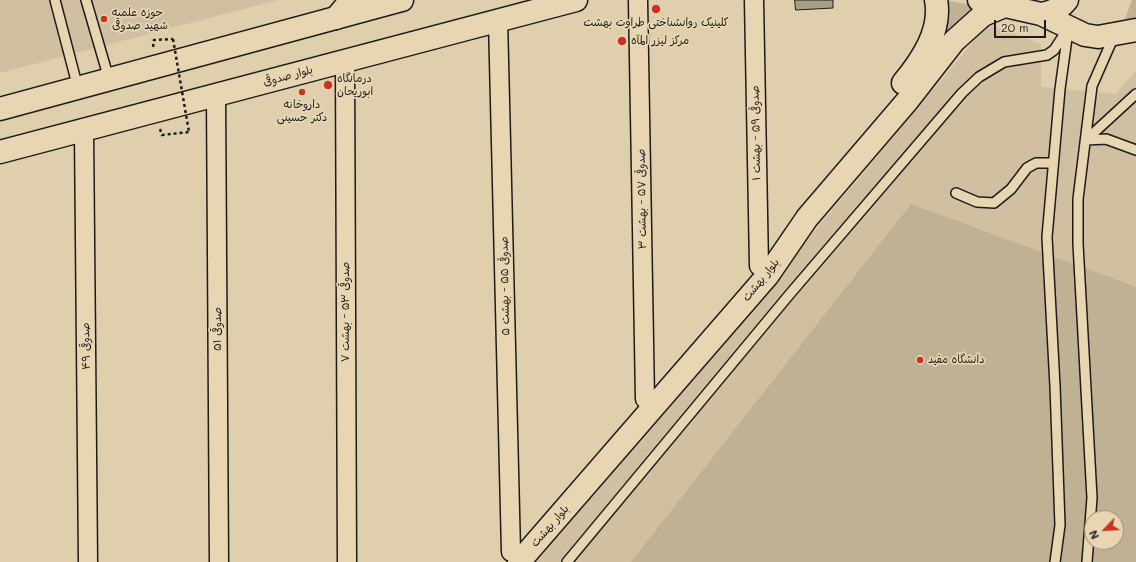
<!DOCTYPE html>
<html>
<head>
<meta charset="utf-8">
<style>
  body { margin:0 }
  #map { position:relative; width:1136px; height:562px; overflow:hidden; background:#e0cfad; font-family:Mali,sans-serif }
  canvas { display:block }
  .north { position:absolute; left:1084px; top:510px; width:40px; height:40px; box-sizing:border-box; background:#e8d6b3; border:1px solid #968c77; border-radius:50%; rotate:245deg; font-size:11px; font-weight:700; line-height:16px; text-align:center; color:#1c1c1c }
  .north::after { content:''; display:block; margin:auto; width:14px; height:18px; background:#c8321e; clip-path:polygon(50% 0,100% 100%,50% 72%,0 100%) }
  .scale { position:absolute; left:994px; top:20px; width:52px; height:18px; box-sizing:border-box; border:2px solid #1c1c1c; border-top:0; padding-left:5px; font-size:12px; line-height:14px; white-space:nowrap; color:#1c1c1c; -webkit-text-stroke:3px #e8d6b3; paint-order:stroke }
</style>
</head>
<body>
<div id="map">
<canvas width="1136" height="562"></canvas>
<div class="north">N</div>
<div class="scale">20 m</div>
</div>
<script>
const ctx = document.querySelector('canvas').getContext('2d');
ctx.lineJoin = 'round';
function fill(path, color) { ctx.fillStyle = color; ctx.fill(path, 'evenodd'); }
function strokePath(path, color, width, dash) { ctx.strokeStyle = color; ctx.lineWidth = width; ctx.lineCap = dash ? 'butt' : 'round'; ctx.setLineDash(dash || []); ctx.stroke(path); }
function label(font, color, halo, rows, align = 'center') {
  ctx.font = font + ' Mali,"Playpen Sans Arabic",sans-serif'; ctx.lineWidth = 3.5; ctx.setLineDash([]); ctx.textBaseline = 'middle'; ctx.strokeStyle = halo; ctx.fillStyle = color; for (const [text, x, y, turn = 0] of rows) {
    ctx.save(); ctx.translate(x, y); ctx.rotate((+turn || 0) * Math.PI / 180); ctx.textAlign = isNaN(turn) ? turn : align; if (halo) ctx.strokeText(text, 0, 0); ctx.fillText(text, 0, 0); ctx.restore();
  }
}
fill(new Path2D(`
  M 0,0 L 278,0 L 0,73 Z
  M 988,24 L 1041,44 L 1041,87 L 1116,94 L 1136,70 L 1136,562 L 532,562 L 839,202 ZM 1092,518 L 1116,518 L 1116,542 L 1092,542 Z`), '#d0c0a1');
fill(new Path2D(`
  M 945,0 L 987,8 L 935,53 Z
  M 1132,0 L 1136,0 L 1136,23 L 1122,27 Z
  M 911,204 L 1136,287 L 1136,562 L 631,562 ZM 1092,518 L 1116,518 L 1116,542 L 1092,542 Z`), '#c0b195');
const building = new Path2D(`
  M 795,0 L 833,0 L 833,8 L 796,10 Z`);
fill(building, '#a99d85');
strokePath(building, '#1c1c1c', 1);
const service = new Path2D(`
  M 55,0 L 78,88
  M 86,0 L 109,79
  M 1086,140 L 1136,94
  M 1086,140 L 1106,139 L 1136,150
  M 956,193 L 977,202 L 994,203 L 1011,189 L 1027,168 L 1036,163 L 1053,163
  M 567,562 L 789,295 L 962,93 L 979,77 L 1004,62 L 1047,55 L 1054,50 L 1069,27
  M 1055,562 L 1060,525 L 1055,386 L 1047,237 L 1060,89 L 1068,31
  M 1087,562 L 1092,498 L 1078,244 L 1078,199 L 1092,86 L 1114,36`);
const minor = new Path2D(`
  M 638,0 L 645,399
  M 754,0 L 759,266
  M 498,20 L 511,552
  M 345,61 L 347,562
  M 216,96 L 219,562
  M 84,130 L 88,562`);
const tertiary = new Path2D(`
  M 979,0 L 1041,14 C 1052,12 1060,9 1067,0
  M 1041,14 L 1085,35 L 1098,37 L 1136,30
  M 336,18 L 351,0
  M 903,83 C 921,61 942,31 936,0
  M 519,562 L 768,275 L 807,218 L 908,100 L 954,41 L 983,15 L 1007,5`);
const secondary = new Path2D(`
  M 0,109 L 402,0
  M 0,152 L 576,0`);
strokePath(service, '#1c1c1c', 12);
strokePath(minor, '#1c1c1c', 21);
strokePath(tertiary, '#1c1c1c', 25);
strokePath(secondary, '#1c1c1c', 25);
strokePath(new Path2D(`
  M 153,47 L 154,40 L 173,39
  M 160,129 L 162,135 L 189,132`), '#1c1c1c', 2.5, [3, 3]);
strokePath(service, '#e8d6b3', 9);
strokePath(minor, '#e8d6b3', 18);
strokePath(tertiary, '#e8d6b3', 22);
strokePath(secondary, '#e8d6b3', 22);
strokePath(new Path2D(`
  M 173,39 L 189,132`), '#1c1c1c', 2.5, [3, 3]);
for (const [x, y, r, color] of [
  [656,9,5,"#c8321e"],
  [104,19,4,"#c8321e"],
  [622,41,5,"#c8321e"],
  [328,85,5,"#c8321e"],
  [302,92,4,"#c8321e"],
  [920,360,4,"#c8321e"]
]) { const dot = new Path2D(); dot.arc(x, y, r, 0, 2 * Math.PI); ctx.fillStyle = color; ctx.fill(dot); strokePath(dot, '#e8d6b3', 1.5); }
label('11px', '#1c1c1c', '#e8d6b3', [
  ["حوزه علمیه",112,13],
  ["شهید صدوقی",112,26],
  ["کلینیک روانشناختی طراوت بهشت",656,23,"center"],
  ["مرکز لیزر المآه",631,41],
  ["درمانگاه",337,79],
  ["ابوریحان",337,92],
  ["داروخانه",302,105,"center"],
  ["دکتر حسینی",302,118,"center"],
  ["دانشگاه مفید",928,360]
], 'left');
label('11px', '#1c1c1c', '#e8d6b3', [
  ["بلوار صدوقی",288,76,-15],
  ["صدوقی ۵۹ - بهشت ۱",756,133,-91],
  ["صدوقی ۵۷ - بهشت ۳",642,199,-91],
  ["بلوار بهشت",761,280,-51],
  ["صدوقی ۵۵ - بهشت ۵",505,286,-91],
  ["صدوقی ۵۳ - بهشت ۷",346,312,-90],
  ["صدوقی ۵۱",218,329,-90],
  ["صدوقی ۴۹",86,346,-91],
  ["بلوار بهشت",550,526,-49]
]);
</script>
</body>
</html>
